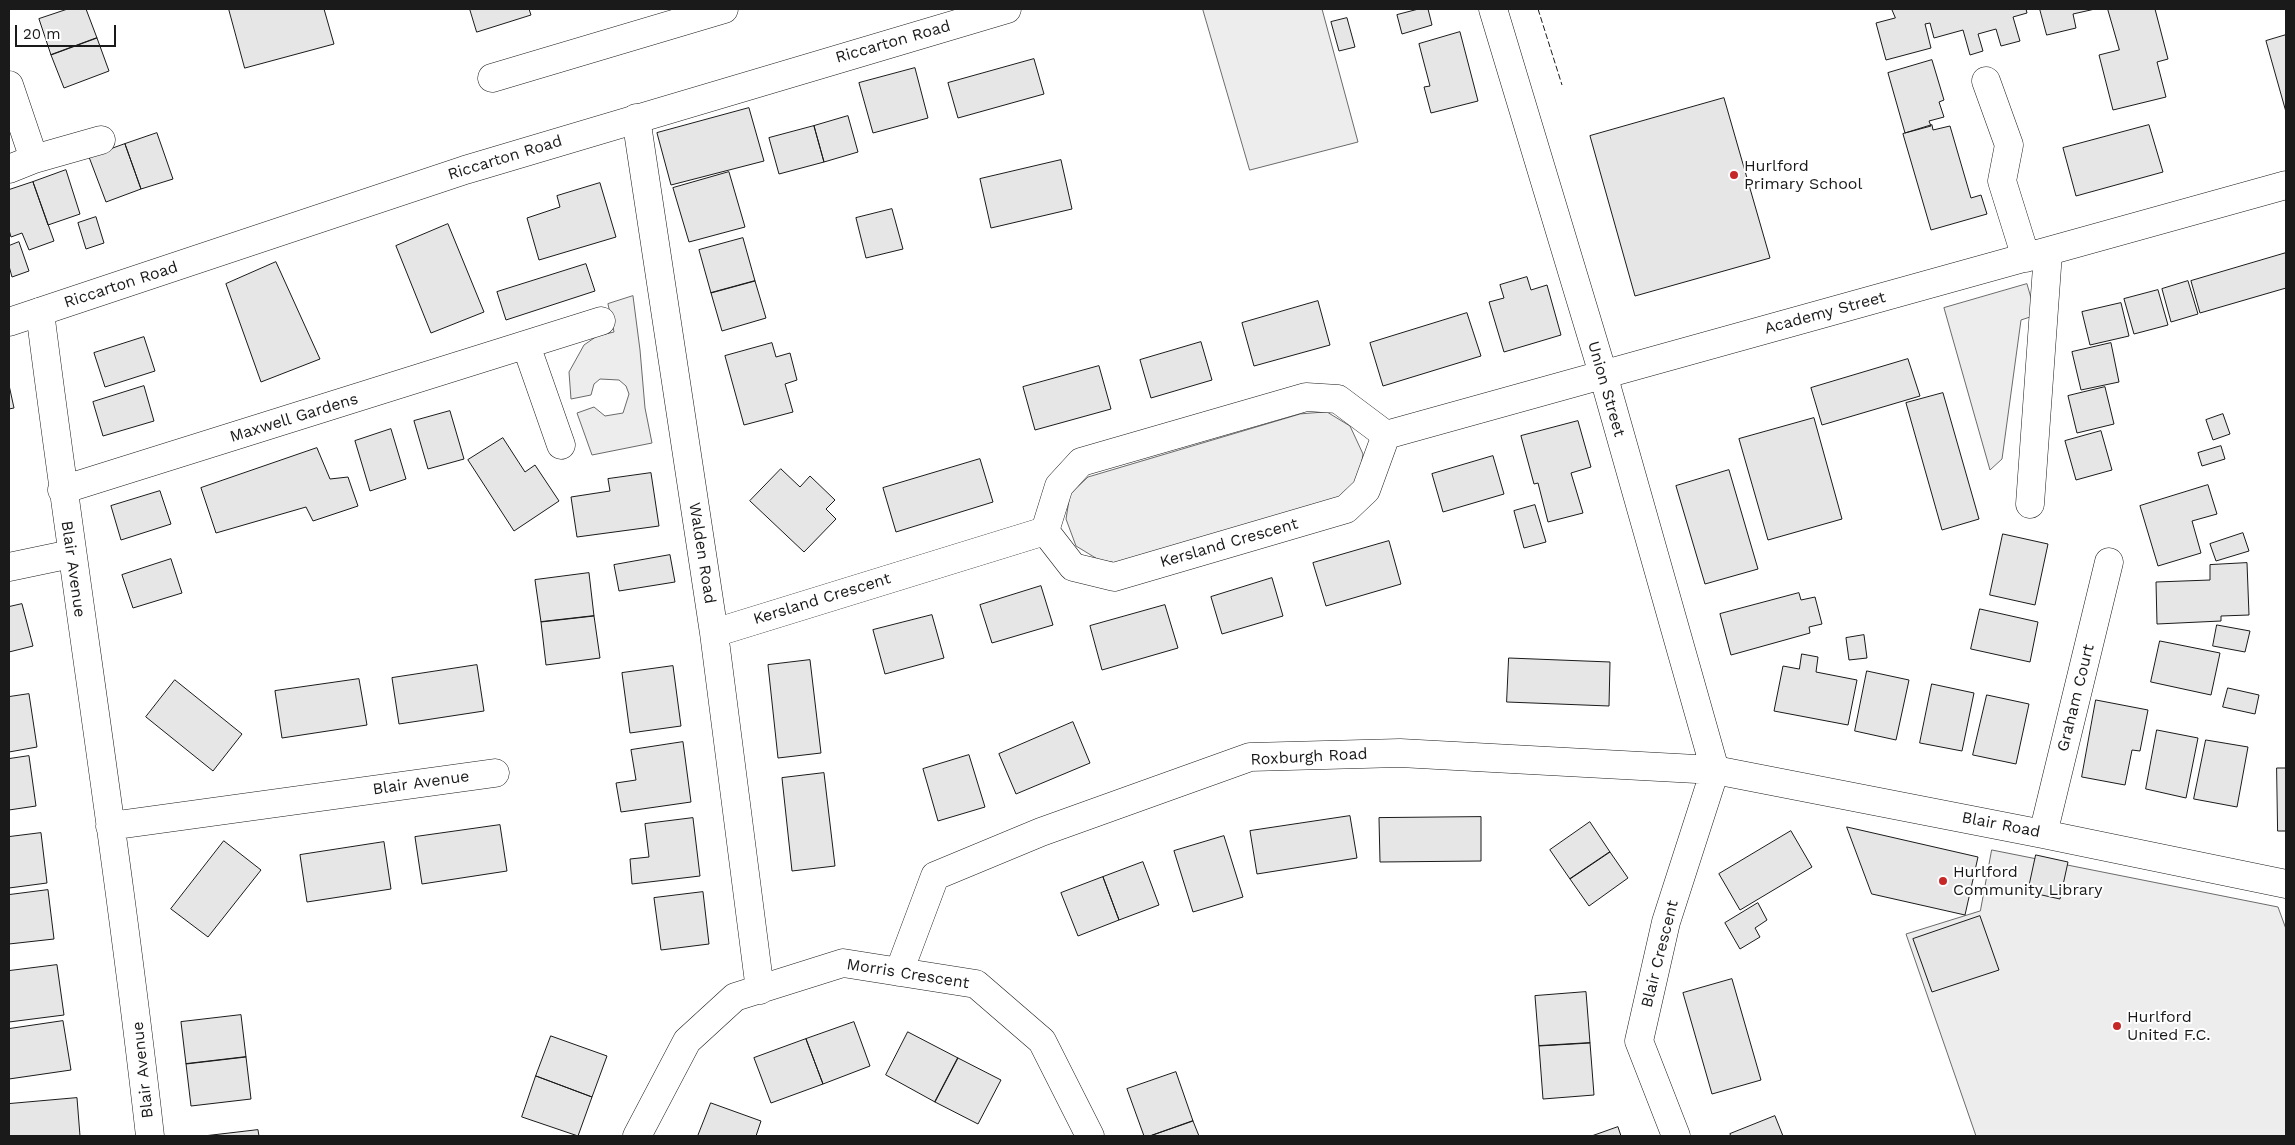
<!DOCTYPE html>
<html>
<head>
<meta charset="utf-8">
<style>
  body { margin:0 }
  #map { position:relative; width:2295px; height:1145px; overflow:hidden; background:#fff; font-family:"Work Sans",sans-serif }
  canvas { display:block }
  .frame { position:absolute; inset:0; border:10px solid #1a1a1a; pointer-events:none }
  .scale { position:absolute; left:15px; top:25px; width:101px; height:22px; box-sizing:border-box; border:2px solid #1a1a1a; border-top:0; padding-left:6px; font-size:15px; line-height:18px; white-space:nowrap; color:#1a1a1a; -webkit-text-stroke:4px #fff; paint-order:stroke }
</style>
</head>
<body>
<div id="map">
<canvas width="2295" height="1145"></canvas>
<div class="frame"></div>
<div class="scale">20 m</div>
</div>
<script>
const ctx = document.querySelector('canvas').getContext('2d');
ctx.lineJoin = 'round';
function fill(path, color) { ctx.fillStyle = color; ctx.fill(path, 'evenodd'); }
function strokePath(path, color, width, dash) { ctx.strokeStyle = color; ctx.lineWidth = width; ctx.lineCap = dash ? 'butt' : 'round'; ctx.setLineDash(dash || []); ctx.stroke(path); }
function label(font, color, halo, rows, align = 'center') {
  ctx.font = font + ' "Work Sans",sans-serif'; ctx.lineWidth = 4; ctx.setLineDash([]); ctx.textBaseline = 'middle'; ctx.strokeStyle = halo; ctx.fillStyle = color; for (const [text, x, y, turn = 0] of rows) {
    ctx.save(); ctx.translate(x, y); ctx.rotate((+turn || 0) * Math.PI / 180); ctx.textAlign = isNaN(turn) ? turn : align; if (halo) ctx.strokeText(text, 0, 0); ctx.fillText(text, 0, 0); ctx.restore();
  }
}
const built = new Path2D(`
  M 1203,9 L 1322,9 L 1358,142 L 1250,170 Z
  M 2027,284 L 2036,315 L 2021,320 L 2002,459 L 1990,470 L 1944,308 Z
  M 633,296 L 640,350 L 645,408 L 652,443 L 592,455 L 577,413 L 594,407 L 605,416 L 623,413 L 629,394 L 626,386 L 619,380 L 600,379 L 594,384 L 591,395 L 571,399 L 569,372 L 584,345 L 597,336 L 614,332 L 608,304 Z
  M 1327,412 L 1350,426 L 1363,454 L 1359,480 L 1340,501 L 1123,564 L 1099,560 L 1076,546 L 1066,519 L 1070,494 L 1088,477 L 1300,414 Z
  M 1992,850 L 2278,907 L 2286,929 L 2286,1136 L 1976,1136 L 1906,934 L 1980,911 Z`);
fill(built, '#ededed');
strokePath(built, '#6a6a6a', 1);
const building = new Path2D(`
  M 68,9 L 86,9 L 97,38 L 51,55 L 39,19 Z
  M 229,9 L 324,9 L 334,44 L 245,68 Z
  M 470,9 L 529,9 L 531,15 L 477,32 Z
  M 1419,9 L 1428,9 L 1432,25 L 1402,34 L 1397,15 Z
  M 1892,9 L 2026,9 L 2027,13 L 2013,17 L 2020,41 L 2001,46 L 1996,29 L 1978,34 L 1983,51 L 1970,55 L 1963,30 L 1934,38 L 1930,23 L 1925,24 L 1931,48 L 1886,60 L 1876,23 L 1895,18 Z
  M 2040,9 L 2095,9 L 2073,14 L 2076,28 L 2047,35 Z
  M 2108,9 L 2155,9 L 2168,59 L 2157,62 L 2166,97 L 2113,110 L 2099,55 L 2119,50 Z
  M 1347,18 L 1355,47 L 1339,51 L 1331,22 Z
  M 1460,32 L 1478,101 L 1431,113 L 1424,87 L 1430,86 L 1419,44 Z
  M 2286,35 L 2286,112 L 2266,41 Z
  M 97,38 L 109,71 L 64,88 L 51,55 Z
  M 1034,59 L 1044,94 L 958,118 L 948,83 Z
  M 1932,60 L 1944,100 L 1939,102 L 1944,117 L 1929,121 L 1931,126 L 1905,133 L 1888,73 Z
  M 915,68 L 928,118 L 873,133 L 859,83 Z
  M 1724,98 L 1770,258 L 1635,296 L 1590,136 Z
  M 749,108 L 764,161 L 671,185 L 657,133 Z
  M 848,116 L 858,152 L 824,162 L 814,126 Z
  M 1932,125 L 1933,130 L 1950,126 L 1971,198 L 1981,195 L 1987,214 L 1931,230 L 1903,134 Z
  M 2149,125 L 2163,172 L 2076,196 L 2063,148 Z
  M 814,126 L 824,162 L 779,174 L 769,138 Z
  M 157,133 L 173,179 L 141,189 L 125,144 Z
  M 125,144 L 141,189 L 106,202 L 89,157 Z
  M 1061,160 L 1072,209 L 991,228 L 980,179 Z
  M 66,170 L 80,214 L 48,225 L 33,182 Z
  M 729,172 L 745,227 L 689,242 L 673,188 Z
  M 33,182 L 54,241 L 29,250 L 22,233 L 11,237 L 9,230 L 9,190 Z
  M 600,183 L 616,237 L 539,260 L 527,218 L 560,207 L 557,196 Z
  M 892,209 L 903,249 L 866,258 L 856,218 Z
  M 96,217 L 104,243 L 86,249 L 78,223 Z
  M 448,224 L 484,312 L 431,333 L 396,246 Z
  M 743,238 L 755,281 L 711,293 L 699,250 Z
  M 19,242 L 29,271 L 12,277 L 9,266 L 9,246 Z
  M 2286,253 L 2286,288 L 2200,313 L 2191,281 Z
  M 276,262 L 320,359 L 261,382 L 226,284 Z
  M 586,264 L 595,291 L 506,320 L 497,292 Z
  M 1527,277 L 1531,290 L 1547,285 L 1561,335 L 1504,352 L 1489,302 L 1504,298 L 1500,285 Z
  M 755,281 L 766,318 L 722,331 L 711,293 Z
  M 2188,281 L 2198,314 L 2171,322 L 2162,289 Z
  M 2158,290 L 2168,325 L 2134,334 L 2124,299 Z
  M 1318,301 L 1330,345 L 1254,366 L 1242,323 Z
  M 2121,303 L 2129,336 L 2090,345 L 2082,312 Z
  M 1467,313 L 1481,356 L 1383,386 L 1370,343 Z
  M 144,337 L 155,371 L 105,387 L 94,353 Z
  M 1201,342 L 1212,380 L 1151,398 L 1140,360 Z
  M 772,343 L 776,357 L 790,353 L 797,380 L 785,384 L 793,412 L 744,425 L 725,356 Z
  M 2111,343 L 2119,382 L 2081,390 L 2072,352 Z
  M 1908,359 L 1920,396 L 1822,425 L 1811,388 Z
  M 1099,366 L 1111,409 L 1035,430 L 1023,387 Z
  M 9,385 L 14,408 L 9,409 Z
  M 144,386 L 154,421 L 103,436 L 93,402 Z
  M 2105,387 L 2114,424 L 2077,433 L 2068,396 Z
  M 1943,393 L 1979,519 L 1942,530 L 1906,403 Z
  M 450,411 L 464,459 L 428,469 L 414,421 Z
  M 2223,414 L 2230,434 L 2213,440 L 2206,420 Z
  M 1814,418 L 1842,519 L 1768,540 L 1739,439 Z
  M 1578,421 L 1591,467 L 1571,473 L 1583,513 L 1548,522 L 1538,483 L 1534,484 L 1521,436 Z
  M 391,429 L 406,479 L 370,491 L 355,441 Z
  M 2101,431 L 2112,470 L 2076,480 L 2065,441 Z
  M 503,438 L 525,472 L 535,465 L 559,501 L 514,531 L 468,460 Z
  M 2221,446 L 2225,459 L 2202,466 L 2198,453 Z
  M 317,448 L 330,479 L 348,477 L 358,506 L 313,521 L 306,507 L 216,533 L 201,488 Z
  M 1493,456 L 1504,494 L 1443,512 L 1432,474 Z
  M 980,459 L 993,502 L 896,532 L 883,488 Z
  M 781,469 L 800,487 L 810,476 L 835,500 L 826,509 L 836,519 L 804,552 L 750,501 Z
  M 1729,470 L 1758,569 L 1705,584 L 1676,486 Z
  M 651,473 L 659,526 L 577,537 L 571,497 L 610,491 L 608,479 Z
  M 2208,485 L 2217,514 L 2192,521 L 2201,553 L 2158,566 L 2140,506 Z
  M 160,491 L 171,524 L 121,540 L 111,506 Z
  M 1535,505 L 1546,542 L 1524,548 L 1514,511 Z
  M 2243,533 L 2249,551 L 2216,561 L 2210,544 Z
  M 2003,534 L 2048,544 L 2035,605 L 1990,595 Z
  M 1389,541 L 1401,584 L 1326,606 L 1313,563 Z
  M 670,555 L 675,582 L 619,591 L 614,565 Z
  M 171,559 L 182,593 L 133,608 L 122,575 Z
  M 2247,563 L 2249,615 L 2221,616 L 2221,621 L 2157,624 L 2156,582 L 2210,580 L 2210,565 Z
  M 589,573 L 594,616 L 541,622 L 535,580 Z
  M 1272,578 L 1283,616 L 1222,634 L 1211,597 Z
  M 1041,586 L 1053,625 L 992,643 L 980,605 Z
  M 1799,593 L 1801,600 L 1815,597 L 1822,624 L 1809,627 L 1810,633 L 1731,655 L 1720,614 Z
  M 22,604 L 33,646 L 9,652 L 9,607 Z
  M 1165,605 L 1178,648 L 1102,670 L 1090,626 Z
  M 1980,609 L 2038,622 L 2030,662 L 1971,649 Z
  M 932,615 L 944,658 L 885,674 L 873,630 Z
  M 594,616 L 600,658 L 546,665 L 541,622 Z
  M 2217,625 L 2250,631 L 2245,652 L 2213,646 Z
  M 1864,635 L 1867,658 L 1849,660 L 1846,638 Z
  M 2160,641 L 2220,653 L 2211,695 L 2151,682 Z
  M 1802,654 L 1818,657 L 1816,672 L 1857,680 L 1848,725 L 1774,711 L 1783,666 L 1799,669 Z
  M 1509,658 L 1610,662 L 1609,706 L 1507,702 Z
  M 810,660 L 821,753 L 778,758 L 768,665 Z
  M 477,665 L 484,711 L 399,724 L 392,678 Z
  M 673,666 L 681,726 L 630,733 L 622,673 Z
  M 1867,671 L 1909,680 L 1896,740 L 1855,731 Z
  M 359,679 L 367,725 L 282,738 L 275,691 Z
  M 175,680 L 242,734 L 213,771 L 146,717 Z
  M 1932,684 L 1974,693 L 1962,751 L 1920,743 Z
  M 2228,688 L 2259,695 L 2255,714 L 2223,707 Z
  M 29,694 L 37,747 L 9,752 L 9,697 Z
  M 1987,695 L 2029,704 L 2016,764 L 1973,755 Z
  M 2096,700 L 2148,710 L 2140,751 L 2132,750 L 2125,785 L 2082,777 Z
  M 1073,722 L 1090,763 L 1016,794 L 999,754 Z
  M 2157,730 L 2198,738 L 2186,798 L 2146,789 Z
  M 2206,740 L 2248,747 L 2237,807 L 2194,799 Z
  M 683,742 L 691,802 L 621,812 L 616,783 L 636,780 L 631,750 Z
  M 969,755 L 985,807 L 938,821 L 923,769 Z
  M 29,756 L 36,806 L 9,810 L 9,759 Z
  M 2277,768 L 2286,768 L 2286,831 L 2278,831 Z
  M 824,773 L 835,866 L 792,871 L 782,778 Z
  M 1350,816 L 1357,858 L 1257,874 L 1250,831 Z
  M 1481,817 L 1481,861 L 1380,862 L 1379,818 Z
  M 693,818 L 700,876 L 632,884 L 630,859 L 649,857 L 645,824 Z
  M 1590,822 L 1610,852 L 1570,879 L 1550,850 Z
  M 500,825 L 507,871 L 422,884 L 415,837 Z
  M 1847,827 L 1978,857 L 1965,915 L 1872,894 Z
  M 1791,831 L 1812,867 L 1740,910 L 1719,874 Z
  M 41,833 L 47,883 L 9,888 L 9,837 Z
  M 1224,836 L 1243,897 L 1193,912 L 1174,851 Z
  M 224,841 L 261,870 L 208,937 L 171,909 Z
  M 384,842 L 391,889 L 307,902 L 300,855 Z
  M 1610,852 L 1628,878 L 1589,906 L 1570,879 Z
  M 2036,855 L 2068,862 L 2060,899 L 2028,892 Z
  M 1143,862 L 1159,905 L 1119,920 L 1103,877 Z
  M 1103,877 L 1119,920 L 1078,936 L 1061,893 Z
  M 48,890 L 54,939 L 9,944 L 9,895 Z
  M 703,892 L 709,944 L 661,950 L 654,898 Z
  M 1758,903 L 1767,920 L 1755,928 L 1760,937 L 1740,949 L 1725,923 Z
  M 1980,916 L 1999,970 L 1932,992 L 1913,939 Z
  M 57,965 L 64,1015 L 9,1022 L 9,971 Z
  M 1732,979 L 1761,1080 L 1712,1094 L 1683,993 Z
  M 1586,992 L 1590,1043 L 1539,1046 L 1535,996 Z
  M 241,1015 L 246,1057 L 186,1064 L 181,1022 Z
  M 63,1021 L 71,1070 L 9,1079 L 9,1029 Z
  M 854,1022 L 870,1066 L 823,1084 L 806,1039 Z
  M 908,1032 L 958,1058 L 935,1102 L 886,1075 Z
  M 551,1036 L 607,1056 L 592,1097 L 536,1076 Z
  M 806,1039 L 823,1084 L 771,1103 L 754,1058 Z
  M 1590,1043 L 1594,1095 L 1543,1099 L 1539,1046 Z
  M 246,1057 L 251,1099 L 191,1106 L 186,1064 Z
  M 958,1058 L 1001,1080 L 978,1124 L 935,1102 Z
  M 1176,1072 L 1193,1121 L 1150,1136 L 1144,1136 L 1127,1089 Z
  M 536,1076 L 592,1097 L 578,1136 L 522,1117 Z
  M 77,1098 L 80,1136 L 9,1136 L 9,1104 Z
  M 711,1103 L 761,1121 L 756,1136 L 698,1136 Z
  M 1775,1116 L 1783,1136 L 1731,1136 L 1730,1134 Z
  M 1193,1121 L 1199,1136 L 1150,1136 Z
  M 1618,1127 L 1621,1136 L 1592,1136 Z
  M 258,1130 L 259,1136 L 204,1136 Z`);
fill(building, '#e6e6e6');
strokePath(building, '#1a1a1a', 1);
const minor = new Path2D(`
  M 1493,9 L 1603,374 L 1715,770
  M 492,78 L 724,9
  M 1986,81 L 2009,145 L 2002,181 L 2026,258
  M 9,85 L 34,159
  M 636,118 L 714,633 L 760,990
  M 9,169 L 34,159 L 101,140
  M 40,312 C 75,587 119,861 150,1136
  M 526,345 L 561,445
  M 62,490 L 601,321
  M 2030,504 L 2048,253
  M 1045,531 L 1073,567 L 1114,577 L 1346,509 L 1366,490 L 1386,435
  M 9,567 L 71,554
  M 714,633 L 1045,531 L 1059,486 L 1081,462 L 1306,397 L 1338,399 L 1386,435 L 2286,185
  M 110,826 L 495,773
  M 2043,834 L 2109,562
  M 899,972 L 935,876 L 1041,832 L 1250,757 L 1400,753 L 1715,770 L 2043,834 L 2286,884
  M 637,1136 L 687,1041 L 735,997 L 843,963 L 976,984 L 1042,1041 L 1090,1136
  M 1676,1136 L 1639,1041 L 1666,922 L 1715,770`);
const primary = new Path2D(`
  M 9,322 L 465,170 L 1007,9`);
strokePath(minor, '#1a1a1a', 29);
strokePath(primary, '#1a1a1a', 29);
strokePath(minor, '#fff', 28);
strokePath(primary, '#fff', 28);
strokePath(new Path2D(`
  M 1538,9 L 1562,85`), '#1a1a1a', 1, [6, 2.5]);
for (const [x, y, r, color] of [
  [1734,175,5,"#c62828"],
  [1943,881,5,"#c62828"],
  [2117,1026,5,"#c62828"]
]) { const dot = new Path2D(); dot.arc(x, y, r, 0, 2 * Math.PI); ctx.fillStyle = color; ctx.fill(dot); strokePath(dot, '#fff', 2); }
label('16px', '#1a1a1a', '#fff', [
  ["Riccarton Road",893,42,-16],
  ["Riccarton Road",505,158,-17],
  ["Riccarton Road",121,285,-18],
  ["Academy Street",1825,313,-15],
  ["Union Street",1606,389,74],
  ["Maxwell Gardens",294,418,-17],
  ["Kersland Crescent",1229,543,-16],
  ["Walden Road",702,553,81],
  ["Blair Avenue",73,569,82],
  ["Kersland Crescent",822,599,-17],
  ["Graham Court",2076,698,-76],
  ["Roxburgh Road",1309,757,-3],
  ["Blair Avenue",421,783,-8],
  ["Blair Road",2001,825,11],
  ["Blair Crescent",1660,954,-76],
  ["Morris Crescent",908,974,9],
  ["Blair Avenue",143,1070,-96]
]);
label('16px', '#1a1a1a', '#fff', [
  ["Hurlford",1744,166],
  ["Primary School",1744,184],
  ["Hurlford",1953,872],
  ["Community Library",1953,890],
  ["Hurlford",2127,1017],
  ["United F.C.",2127,1035]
], 'left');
</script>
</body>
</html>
